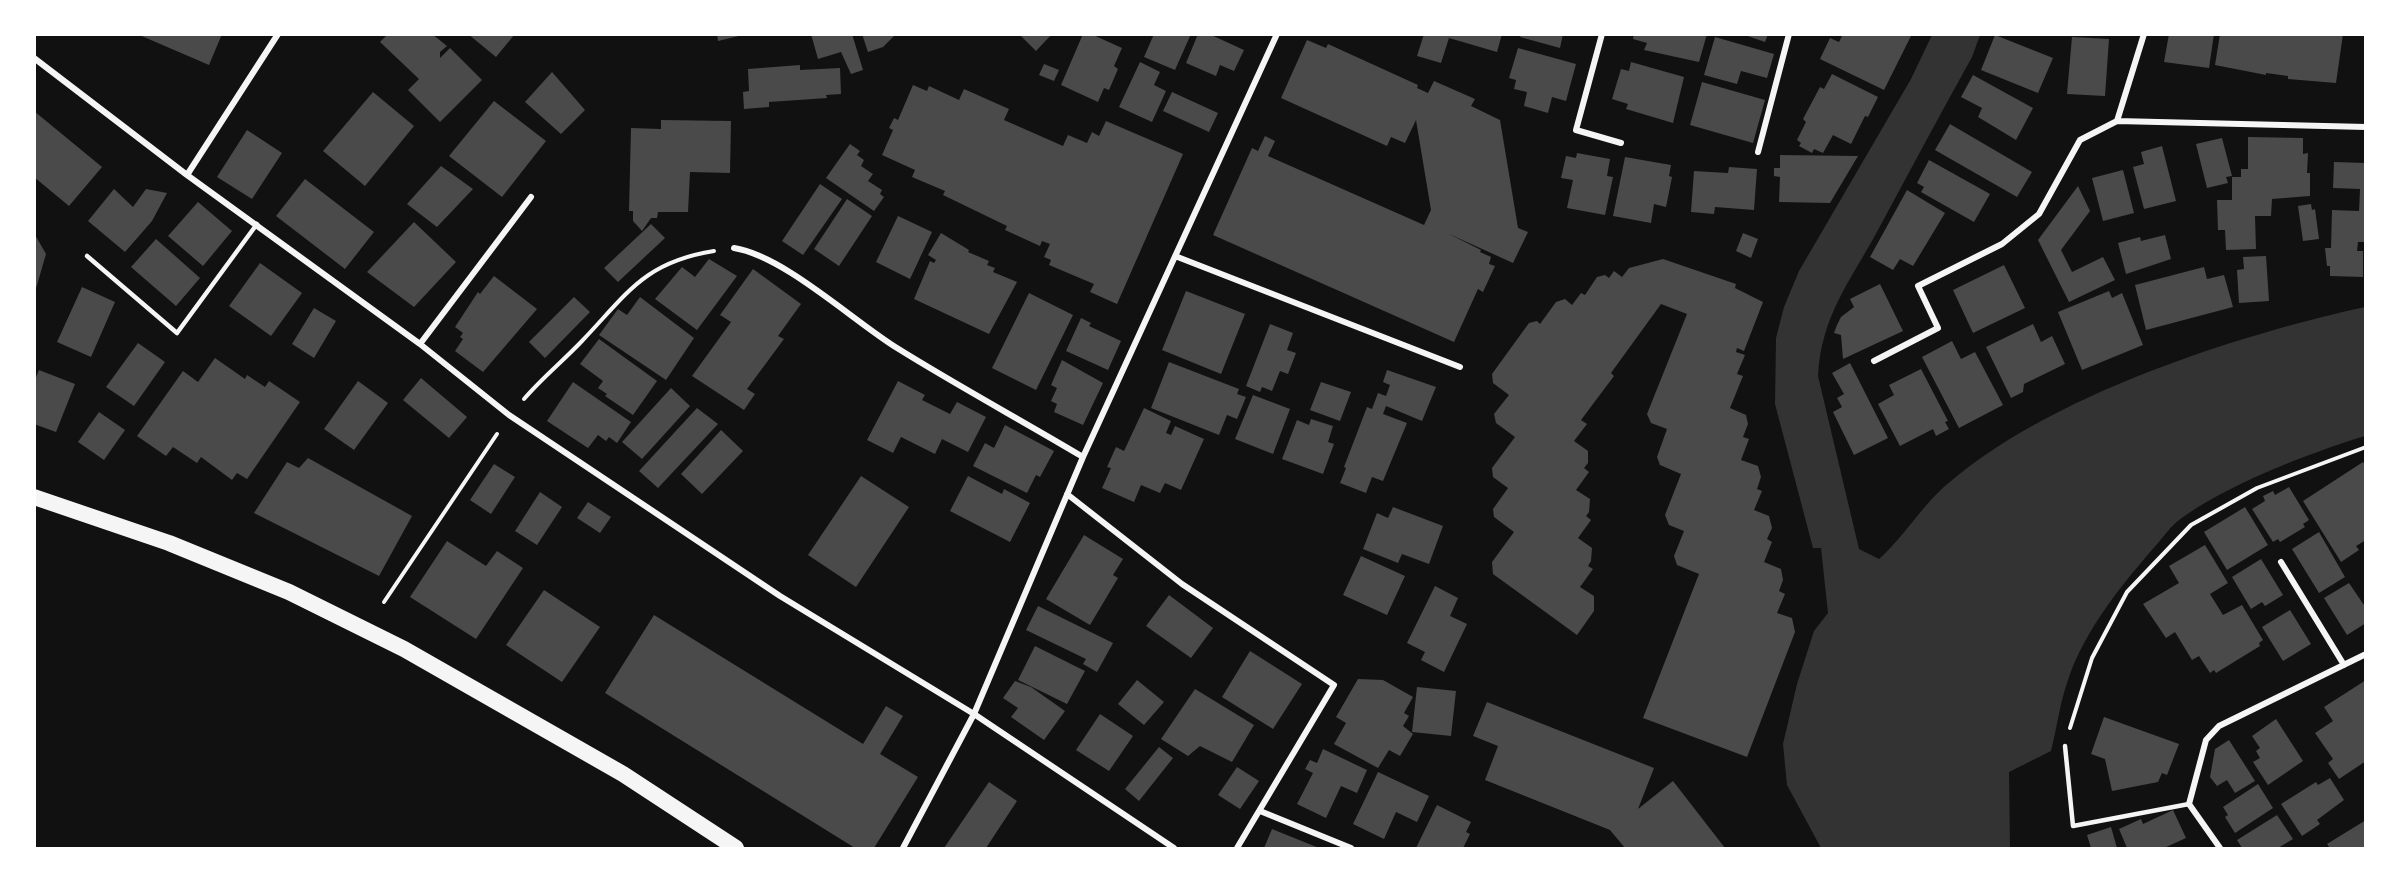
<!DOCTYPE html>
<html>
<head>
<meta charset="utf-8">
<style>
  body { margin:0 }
  #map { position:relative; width:2400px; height:883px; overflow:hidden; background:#111; font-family:"PT Sans",sans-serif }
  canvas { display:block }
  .frame { position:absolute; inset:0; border:36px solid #fff; pointer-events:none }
</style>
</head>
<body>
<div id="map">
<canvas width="2400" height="883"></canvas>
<div class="frame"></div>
</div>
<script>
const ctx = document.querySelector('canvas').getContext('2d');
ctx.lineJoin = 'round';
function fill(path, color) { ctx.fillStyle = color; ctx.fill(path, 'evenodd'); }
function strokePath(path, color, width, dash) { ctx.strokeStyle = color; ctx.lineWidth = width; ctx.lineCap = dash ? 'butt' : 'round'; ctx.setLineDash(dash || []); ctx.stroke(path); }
fill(new Path2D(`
  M 1932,35 L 1980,35 L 1972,57 C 1940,115 1909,172 1878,230 C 1851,280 1821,316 1818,376 L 1859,549 L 1879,559 C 1898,542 1913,520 1930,501 C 1943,486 1962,472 1978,460 C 2082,386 2242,334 2365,307 L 2365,436 C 2309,453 2226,485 2179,520 C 2171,526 2164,536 2158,543 C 2123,583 2085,629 2068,680 C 2060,702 2057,727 2051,751 L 2009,772 L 2010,848 L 1821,848 L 1787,785 L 1783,744 L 1797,684 L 1814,631 L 1828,613 L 1821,548 L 1813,548 L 1775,404 L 1776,338 L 1784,307 L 1799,271 L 1911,79 Z`), '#333');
fill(new Path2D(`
  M 137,34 L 222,34 L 209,65 Z
  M 388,34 L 432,34 L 447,46 L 440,52 L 440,58 L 450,48 L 482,80 L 440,122 L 408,90 L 419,79 L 380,42 Z
  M 468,34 L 515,34 L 496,57 Z
  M 717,34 L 742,34 L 743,35 L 718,41 Z
  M 811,34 L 852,34 L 863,70 L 851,74 L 841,52 L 818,59 Z
  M 862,34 L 896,34 L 883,47 L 868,52 Z
  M 1019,34 L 1052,34 L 1036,51 Z
  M 1083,34 L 1091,34 L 1122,48 L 1114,66 L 1118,69 L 1109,90 L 1104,88 L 1098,102 L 1061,85 Z
  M 1154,34 L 1191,34 L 1175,70 L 1144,57 Z
  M 1198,34 L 1209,34 L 1244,50 L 1234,71 L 1220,65 L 1216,76 L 1186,63 Z
  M 1424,34 L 1502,34 L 1497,52 L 1449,38 L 1441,63 L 1417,56 Z
  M 1521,34 L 1563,34 L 1560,48 L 1520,37 Z
  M 1634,34 L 1707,34 L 1699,62 L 1644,50 L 1647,43 L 1633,39 Z
  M 1742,34 L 1768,34 L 1765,42 Z
  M 1843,34 L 1912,34 L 1884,90 L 1820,59 L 1830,38 L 1839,42 Z
  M 2169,34 L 2214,34 L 2209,68 L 2164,62 Z
  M 2220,34 L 2343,34 L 2336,83 L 2288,79 L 2288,76 L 2266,73 L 2266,75 L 2215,65 Z
  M 1995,35 L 2053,58 L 2038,93 L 1981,70 Z
  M 1715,37 L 1774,54 L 1767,78 L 1741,71 L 1737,84 L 1704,75 Z
  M 2072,37 L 2109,39 L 2105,96 L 2067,94 Z
  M 1307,40 L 1326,48 L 1328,44 L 1418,85 L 1417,88 L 1428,93 L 1434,81 L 1475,99 L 1471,106 L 1500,120 L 1518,228 L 1528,232 L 1513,263 L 1447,233 L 1481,250 L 1480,252 L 1491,257 L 1489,264 L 1495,266 L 1483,292 L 1478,289 L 1454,342 L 1213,235 L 1252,148 L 1258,151 L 1265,136 L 1275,141 L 1268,156 L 1424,225 L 1431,210 L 1416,120 L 1405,143 L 1391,137 L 1387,146 L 1281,98 Z
  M 1518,48 L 1576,64 L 1566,101 L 1552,97 L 1548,113 L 1524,106 L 1527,92 L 1514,89 L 1516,80 L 1509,78 Z
  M 1140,62 L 1160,72 L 1154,85 L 1166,91 L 1152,122 L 1119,107 Z
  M 1631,62 L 1684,77 L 1673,123 L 1626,109 L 1628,104 L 1612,99 L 1621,69 L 1629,71 Z
  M 1044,64 L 1059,70 L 1054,81 L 1039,75 Z
  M 800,65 L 800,70 L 840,68 L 841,94 L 826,95 L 827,98 L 769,102 L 769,107 L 744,109 L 743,92 L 749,91 L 748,69 Z
  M 552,72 L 585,110 L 561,134 L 525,102 Z
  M 1832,74 L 1878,97 L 1868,117 L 1865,116 L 1851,144 L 1833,135 L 1823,153 L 1814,149 L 1812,153 L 1799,146 L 1801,143 L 1797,140 L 1806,122 L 1803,119 L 1820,87 L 1824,89 Z
  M 1973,75 L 2033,108 L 2016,140 L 1978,117 L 1982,108 L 1961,97 Z
  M 1702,82 L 1765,100 L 1753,143 L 1690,125 Z
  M 913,85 L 927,91 L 929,86 L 959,100 L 964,89 L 1009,109 L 1004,120 L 1063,146 L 1068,135 L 1087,143 L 1092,132 L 1099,136 L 1106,121 L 1183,154 L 1117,304 L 1090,292 L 1094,284 L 1049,265 L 1051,260 L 1044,257 L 1050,244 L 1042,241 L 1040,246 L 1005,230 L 1007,226 L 943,195 L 945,191 L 912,177 L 915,170 L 882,155 L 893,130 L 889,128 L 894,118 L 898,120 Z
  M 373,92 L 414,126 L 365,186 L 323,151 Z
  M 1172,92 L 1218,113 L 1209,132 L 1163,111 Z
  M 494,101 L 546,141 L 502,197 L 449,156 Z
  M 34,111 L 102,167 L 69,206 L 34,177 Z
  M 661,120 L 731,121 L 730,173 L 690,172 L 688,212 L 658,212 L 657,218 L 651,218 L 642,231 L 633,221 L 633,211 L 629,211 L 631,128 L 661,129 Z
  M 1950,124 L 2032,172 L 2017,197 L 1935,150 Z
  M 247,130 L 282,153 L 252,199 L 217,177 Z
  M 2248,137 L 2303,138 L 2303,154 L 2308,153 L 2307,173 L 2310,173 L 2310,196 L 2272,199 L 2271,216 L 2255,216 L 2256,249 L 2226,250 L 2225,230 L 2218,230 L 2217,200 L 2232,200 L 2232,177 L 2241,177 L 2241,169 L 2248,169 Z
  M 2222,138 L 2232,176 L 2226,177 L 2228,183 L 2207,188 L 2196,144 Z
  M 850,144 L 860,151 L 857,155 L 864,160 L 861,166 L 873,174 L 868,181 L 882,190 L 880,194 L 884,197 L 874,211 L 826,178 Z
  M 2162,146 L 2176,201 L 2144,209 L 2133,167 L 2144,164 L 2141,152 Z
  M 1577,153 L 1610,159 L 1607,176 L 1613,177 L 1605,215 L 1567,208 L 1573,180 L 1561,178 L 1566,156 L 1576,158 Z
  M 1780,155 L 1858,156 L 1830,203 L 1779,202 L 1780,177 L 1774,176 L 1774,168 L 1780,168 Z
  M 1625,157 L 1671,165 L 1669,176 L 1672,177 L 1666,207 L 1654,204 L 1651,223 L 1613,216 Z
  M 1929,160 L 1990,194 L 1974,222 L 1921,192 L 1924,187 L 1917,183 Z
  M 2334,162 L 2366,163 L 2366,242 L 2358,242 L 2357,251 L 2363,251 L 2363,277 L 2330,276 L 2330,266 L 2327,266 L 2325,248 L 2331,248 L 2332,210 L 2359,211 L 2360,189 L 2333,188 Z
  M 441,166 L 473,189 L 437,227 L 407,204 Z
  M 1729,167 L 1757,169 L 1754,210 L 1715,207 L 1714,214 L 1691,212 L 1694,171 L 1728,173 Z
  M 2123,170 L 2134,213 L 2103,221 L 2092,178 Z
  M 305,179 L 374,232 L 345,269 L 276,216 Z
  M 820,184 L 842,199 L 803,255 L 782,241 Z
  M 2078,186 L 2090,211 L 2061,250 L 2072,272 L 2103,257 L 2115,280 L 2069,302 L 2038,240 Z
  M 114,189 L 133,207 L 146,189 L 167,193 L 152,221 L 125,252 L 88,221 Z
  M 1907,190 L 1945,213 L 1913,266 L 1900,259 L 1893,270 L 1870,257 Z
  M 847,199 L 872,216 L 839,266 L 814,249 Z
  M 198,202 L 232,231 L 203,266 L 168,236 Z
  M 2311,204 L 2312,210 L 2315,209 L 2319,239 L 2303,241 L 2298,206 Z
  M 898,216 L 932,232 L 910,279 L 876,262 Z
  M 414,222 L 456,262 L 414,307 L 367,272 Z
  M 651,224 L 665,238 L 618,282 L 604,268 Z
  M 34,233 L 46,254 L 35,292 L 34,291 Z
  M 941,233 L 969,250 L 968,252 L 989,261 L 987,265 L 995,268 L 993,272 L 1017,282 L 989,334 L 914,299 L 930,261 L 934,263 L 936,260 L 928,255 Z
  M 1743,233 L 1758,239 L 1751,258 L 1736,251 Z
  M 2165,235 L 2171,259 L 2126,274 L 2118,243 L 2140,237 L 2141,241 Z
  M 156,239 L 200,278 L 176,306 L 131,267 Z
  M 2266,256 L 2269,301 L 2239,303 L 2237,270 L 2244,269 L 2243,257 Z
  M 709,259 L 737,276 L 697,330 L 655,299 L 682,267 L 695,277 Z
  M 1663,259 L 1736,284 L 1735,288 L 1763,302 L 1744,351 L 1737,348 L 1736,352 L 1745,355 L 1737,374 L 1743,376 L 1730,408 L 1746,415 L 1748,424 L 1743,437 L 1749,439 L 1741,460 L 1758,466 L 1761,477 L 1757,489 L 1762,491 L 1754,510 L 1769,516 L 1772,528 L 1767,539 L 1772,542 L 1764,562 L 1781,569 L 1783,580 L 1779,591 L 1785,594 L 1777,613 L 1792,618 L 1795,632 L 1747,757 L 1643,718 L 1699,574 L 1677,565 L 1674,556 L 1684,531 L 1669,525 L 1665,515 L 1681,474 L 1660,465 L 1657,457 L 1667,429 L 1651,423 L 1647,414 L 1687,314 L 1661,304 L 1611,373 L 1614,376 L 1581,420 L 1587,424 L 1574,441 L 1588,451 L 1588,463 L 1584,468 L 1589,472 L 1576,490 L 1590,499 L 1589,512 L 1586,516 L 1591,520 L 1578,538 L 1592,548 L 1591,561 L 1588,566 L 1593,569 L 1580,587 L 1594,596 L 1594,611 L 1577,635 L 1493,574 L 1492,562 L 1514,532 L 1494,517 L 1493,509 L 1508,488 L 1493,477 L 1492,468 L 1515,437 L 1496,423 L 1494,414 L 1509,395 L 1493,383 L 1492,374 L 1529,323 L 1537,321 L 1540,324 L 1556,302 L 1565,299 L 1572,305 L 1581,293 L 1585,295 L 1597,277 L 1605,275 L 1609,278 L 1614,271 L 1622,277 L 1629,268 Z
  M 260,263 L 302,293 L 271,336 L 229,306 Z
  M 2004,265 L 2025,308 L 1973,333 L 1953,290 Z
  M 2204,267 L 2207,279 L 2224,275 L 2233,307 L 2146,330 L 2135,285 Z
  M 753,269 L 801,304 L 778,336 L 784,339 L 747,389 L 755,394 L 744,410 L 692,376 L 731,322 L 720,315 Z
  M 494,276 L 537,309 L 483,372 L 455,351 L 463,339 L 460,337 L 463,333 L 455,327 L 478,292 L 480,294 Z
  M 1880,284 L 1903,331 L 1843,359 L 1841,335 L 1834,333 L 1837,325 L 1841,317 L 1854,307 L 1850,299 Z
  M 82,287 L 115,302 L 91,357 L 57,342 Z
  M 1186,291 L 1245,314 L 1221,374 L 1162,350 Z
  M 2109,291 L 2112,298 L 2122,293 L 2143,345 L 2082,370 L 2058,312 Z
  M 1029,293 L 1073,315 L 1036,390 L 992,368 Z
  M 574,297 L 590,312 L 545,358 L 529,342 Z
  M 640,297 L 694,338 L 666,380 L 599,335 L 618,309 L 627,315 Z
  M 314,308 L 336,321 L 314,358 L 292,344 Z
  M 1081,318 L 1091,323 L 1089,326 L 1121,341 L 1108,370 L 1066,351 Z
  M 1270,324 L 1293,333 L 1287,350 L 1296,353 L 1288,374 L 1280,371 L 1272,391 L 1262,387 L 1260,392 L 1246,386 Z
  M 2033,324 L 2041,342 L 2052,336 L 2065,364 L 2024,384 L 2023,392 L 2011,398 L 1986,347 Z
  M 599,339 L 657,381 L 633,415 L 605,396 L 607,394 L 598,388 L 603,381 L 580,364 Z
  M 1952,341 L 1961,359 L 1975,352 L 2003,405 L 1959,428 L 1922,357 Z
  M 138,343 L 165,362 L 134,406 L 106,387 Z
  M 215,358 L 245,379 L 247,375 L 265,387 L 269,381 L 300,402 L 247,479 L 237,473 L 232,480 L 201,457 L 197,463 L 173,447 L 166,456 L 137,436 L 183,371 L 198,382 Z
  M 1062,360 L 1103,383 L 1083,425 L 1054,412 L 1057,404 L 1051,401 L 1057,388 L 1051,385 Z
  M 1169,362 L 1239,389 L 1237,394 L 1246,397 L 1237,419 L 1227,415 L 1219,435 L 1151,408 Z
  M 1850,363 L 1888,438 L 1854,455 L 1833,412 L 1842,407 L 1837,398 L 1844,394 L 1832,373 Z
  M 1921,369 L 1948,421 L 1945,422 L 1949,429 L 1936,436 L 1933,429 L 1900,446 L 1878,404 L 1894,395 L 1889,385 Z
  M 39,370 L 75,384 L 56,432 L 34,424 L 34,382 Z
  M 1387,370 L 1436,387 L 1422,421 L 1386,406 L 1383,414 L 1407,423 L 1383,481 L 1372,477 L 1366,493 L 1340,483 L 1346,468 L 1344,467 L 1367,407 L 1372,409 L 1378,393 L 1386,396 L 1390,385 L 1383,382 Z
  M 421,378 L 467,417 L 449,438 L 403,400 Z
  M 358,381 L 388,403 L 354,450 L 324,429 Z
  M 898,381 L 925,395 L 922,400 L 950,414 L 957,402 L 986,417 L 968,452 L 942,439 L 935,454 L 901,437 L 893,453 L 867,440 Z
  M 573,382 L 631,422 L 617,443 L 609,437 L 606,441 L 598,435 L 588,448 L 547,421 Z
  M 1321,382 L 1351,392 L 1340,421 L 1310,410 Z
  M 671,388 L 690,406 L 642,459 L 622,442 Z
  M 1253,395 L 1290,409 L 1273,454 L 1235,439 Z
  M 697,408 L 718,424 L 658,488 L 639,471 Z
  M 1144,408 L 1171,421 L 1166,433 L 1171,435 L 1175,426 L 1204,439 L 1181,490 L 1165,483 L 1160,493 L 1141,485 L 1134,502 L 1102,488 L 1111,468 L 1107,467 L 1116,447 L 1124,451 Z
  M 99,412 L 125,430 L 104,460 L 78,442 Z
  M 1311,419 L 1333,426 L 1328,442 L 1334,444 L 1323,474 L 1282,459 L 1297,420 L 1309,425 Z
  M 1005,425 L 1054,451 L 1040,477 L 1036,475 L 1027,493 L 973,466 L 985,443 L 994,448 Z
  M 721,430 L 743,451 L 702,494 L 681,474 Z
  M 308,458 L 412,516 L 379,576 L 254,513 L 287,462 L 299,468 Z
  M 2363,462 L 2366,465 L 2366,540 L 2356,546 L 2359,550 L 2341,562 L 2303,501 Z
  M 494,464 L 515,477 L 491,514 L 470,500 Z
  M 861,476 L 909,507 L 856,587 L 808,555 Z
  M 968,476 L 1002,494 L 1004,489 L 1030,503 L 1010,542 L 950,511 Z
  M 2289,487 L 2309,520 L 2303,524 L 2305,527 L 2280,542 L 2278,539 L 2273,542 L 2252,509 L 2265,501 L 2263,496 L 2273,491 L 2275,495 Z
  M 540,492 L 562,507 L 537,545 L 515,531 Z
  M 588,502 L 611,517 L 600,533 L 577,518 Z
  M 1393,507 L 1443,526 L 1429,564 L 1402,554 L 1398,563 L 1363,549 L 1377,513 L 1388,518 Z
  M 2245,507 L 2268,545 L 2227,570 L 2204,532 Z
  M 2319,532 L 2345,577 L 2319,593 L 2292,549 Z
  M 1084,535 L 1123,559 L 1113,575 L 1118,578 L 1090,625 L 1046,599 Z
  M 447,541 L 486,566 L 497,551 L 523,568 L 476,639 L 410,597 Z
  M 2205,545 L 2228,583 L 2210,594 L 2223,615 L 2242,605 L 2263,640 L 2259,643 L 2260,646 L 2216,673 L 2214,670 L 2210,673 L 2199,656 L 2192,660 L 2175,632 L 2166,638 L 2143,604 L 2179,583 L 2169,566 Z
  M 1361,556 L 1405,576 L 1387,615 L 1343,595 Z
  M 2261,559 L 2283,595 L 2265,606 L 2262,602 L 2251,609 L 2232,577 Z
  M 2349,583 L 2366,608 L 2366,623 L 2347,635 L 2324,598 Z
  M 1435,586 L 1458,598 L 1450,616 L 1467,624 L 1444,672 L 1421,660 L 1425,652 L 1407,643 Z
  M 544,590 L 600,627 L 562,682 L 506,645 Z
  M 1169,595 L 1213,628 L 1191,658 L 1146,626 Z
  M 1038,606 L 1113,643 L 1097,672 L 1083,664 L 1086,659 L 1026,630 Z
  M 2290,610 L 2311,644 L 2283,661 L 2262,627 Z
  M 654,615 L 863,744 L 886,706 L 903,716 L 880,754 L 918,777 L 874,848 L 855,848 L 605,693 Z
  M 1035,646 L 1085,671 L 1067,704 L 1018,680 Z
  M 1250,651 L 1302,684 L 1273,729 L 1222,697 Z
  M 1358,679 L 1383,680 L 1413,697 L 1404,713 L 1409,716 L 1403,726 L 1413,734 L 1400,756 L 1389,750 L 1378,768 L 1334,744 L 1346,723 L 1336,717 Z
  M 1137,680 L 1164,702 L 1144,725 L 1118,704 Z
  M 2366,680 L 2366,761 L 2339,779 L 2328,763 L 2333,759 L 2315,733 L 2333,721 L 2324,707 Z
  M 1015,681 L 1031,687 L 1065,711 L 1044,740 L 1011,717 L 1018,708 L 1003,698 Z
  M 1417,687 L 1456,691 L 1451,736 L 1412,732 Z
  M 1195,689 L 1254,725 L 1232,762 L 1200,746 L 1188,756 L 1161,739 Z
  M 1487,702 L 1654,768 L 1638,809 L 1673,781 L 1725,848 L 1625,848 L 1610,830 L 1485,780 L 1498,746 L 1473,736 Z
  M 1100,714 L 1133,736 L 1109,771 L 1076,750 Z
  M 2104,717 L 2179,744 L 2167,775 L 2162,773 L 2158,782 L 2112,791 L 2105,759 L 2091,754 Z
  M 2276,719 L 2303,761 L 2268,785 L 2253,762 L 2260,758 L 2256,751 L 2260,748 L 2252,736 Z
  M 2229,740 L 2255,781 L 2235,793 L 2227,780 L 2217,786 L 2210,777 L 2215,749 Z
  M 1159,747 L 1173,758 L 1139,801 L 1125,789 Z
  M 1323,749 L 1367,770 L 1357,793 L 1341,786 L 1326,818 L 1297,804 L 1313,773 L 1305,769 L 1310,760 L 1317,763 Z
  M 1237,767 L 1259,781 L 1240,809 L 1218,795 Z
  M 1378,772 L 1429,796 L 1417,822 L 1396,812 L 1384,839 L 1353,824 Z
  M 2330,778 L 2344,800 L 2317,820 L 2320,824 L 2302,836 L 2281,804 L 2316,782 L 2318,785 Z
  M 989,782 L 1017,801 L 986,848 L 944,848 Z
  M 2258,784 L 2273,808 L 2235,833 L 2225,817 L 2228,815 L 2223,807 Z
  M 1437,805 L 1471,822 L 1466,832 L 1470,834 L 1463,848 L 1416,848 Z
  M 2173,810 L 2186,838 L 2164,848 L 2127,848 L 2119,829 L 2141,819 L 2143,824 Z
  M 2277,815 L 2293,839 L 2278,848 L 2242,848 L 2237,840 Z
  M 2366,820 L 2366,848 L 2330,848 L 2327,844 Z
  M 2111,827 L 2117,848 L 2091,848 L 2087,835 Z
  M 1272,829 L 1319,848 L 1264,848 Z`), '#4a4a4a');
strokePath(new Path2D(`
  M 524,399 C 542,378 563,361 582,341 C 627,294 644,262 714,251
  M 384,602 L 497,434
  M 2070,728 L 2092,658 L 2127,592 L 2191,525 L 2257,488 L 2366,447`), '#f5f5f5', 4);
strokePath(new Path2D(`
  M 87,256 L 177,333 L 257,224
  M 2065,746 L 2073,826 L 2189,804`), '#f5f5f5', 4.5);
strokePath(new Path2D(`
  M 1602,34 L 1576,130 L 1621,143
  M 34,58 L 187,175 L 420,344 L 509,415 L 780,596 L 974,714 L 1174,848
  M 2117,121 L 2144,34
  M 1758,152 L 1789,34
  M 187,175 L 278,34
  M 734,248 C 784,256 852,320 897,348 C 958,386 1021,420 1083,457
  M 1175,256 L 1460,367
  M 420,344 L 531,197
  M 1874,361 L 1938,328 L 1918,286 L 2002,244 L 2039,214 L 2080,140 L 2117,121 L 2366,127
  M 1067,494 L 1182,584 L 1334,685 L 1237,848
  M 2281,562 L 2344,665
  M 1260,811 L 1351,848
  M 903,848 L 974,714 L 1083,457 L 1277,34
  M 2220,848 L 2189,804 L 2206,740 L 2219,726 L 2366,654`), '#f5f5f5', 6);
strokePath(new Path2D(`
  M 34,497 L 169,543 L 289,592 L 404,649 L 623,774 L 736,848`), '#f5f5f5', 16);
</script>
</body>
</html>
